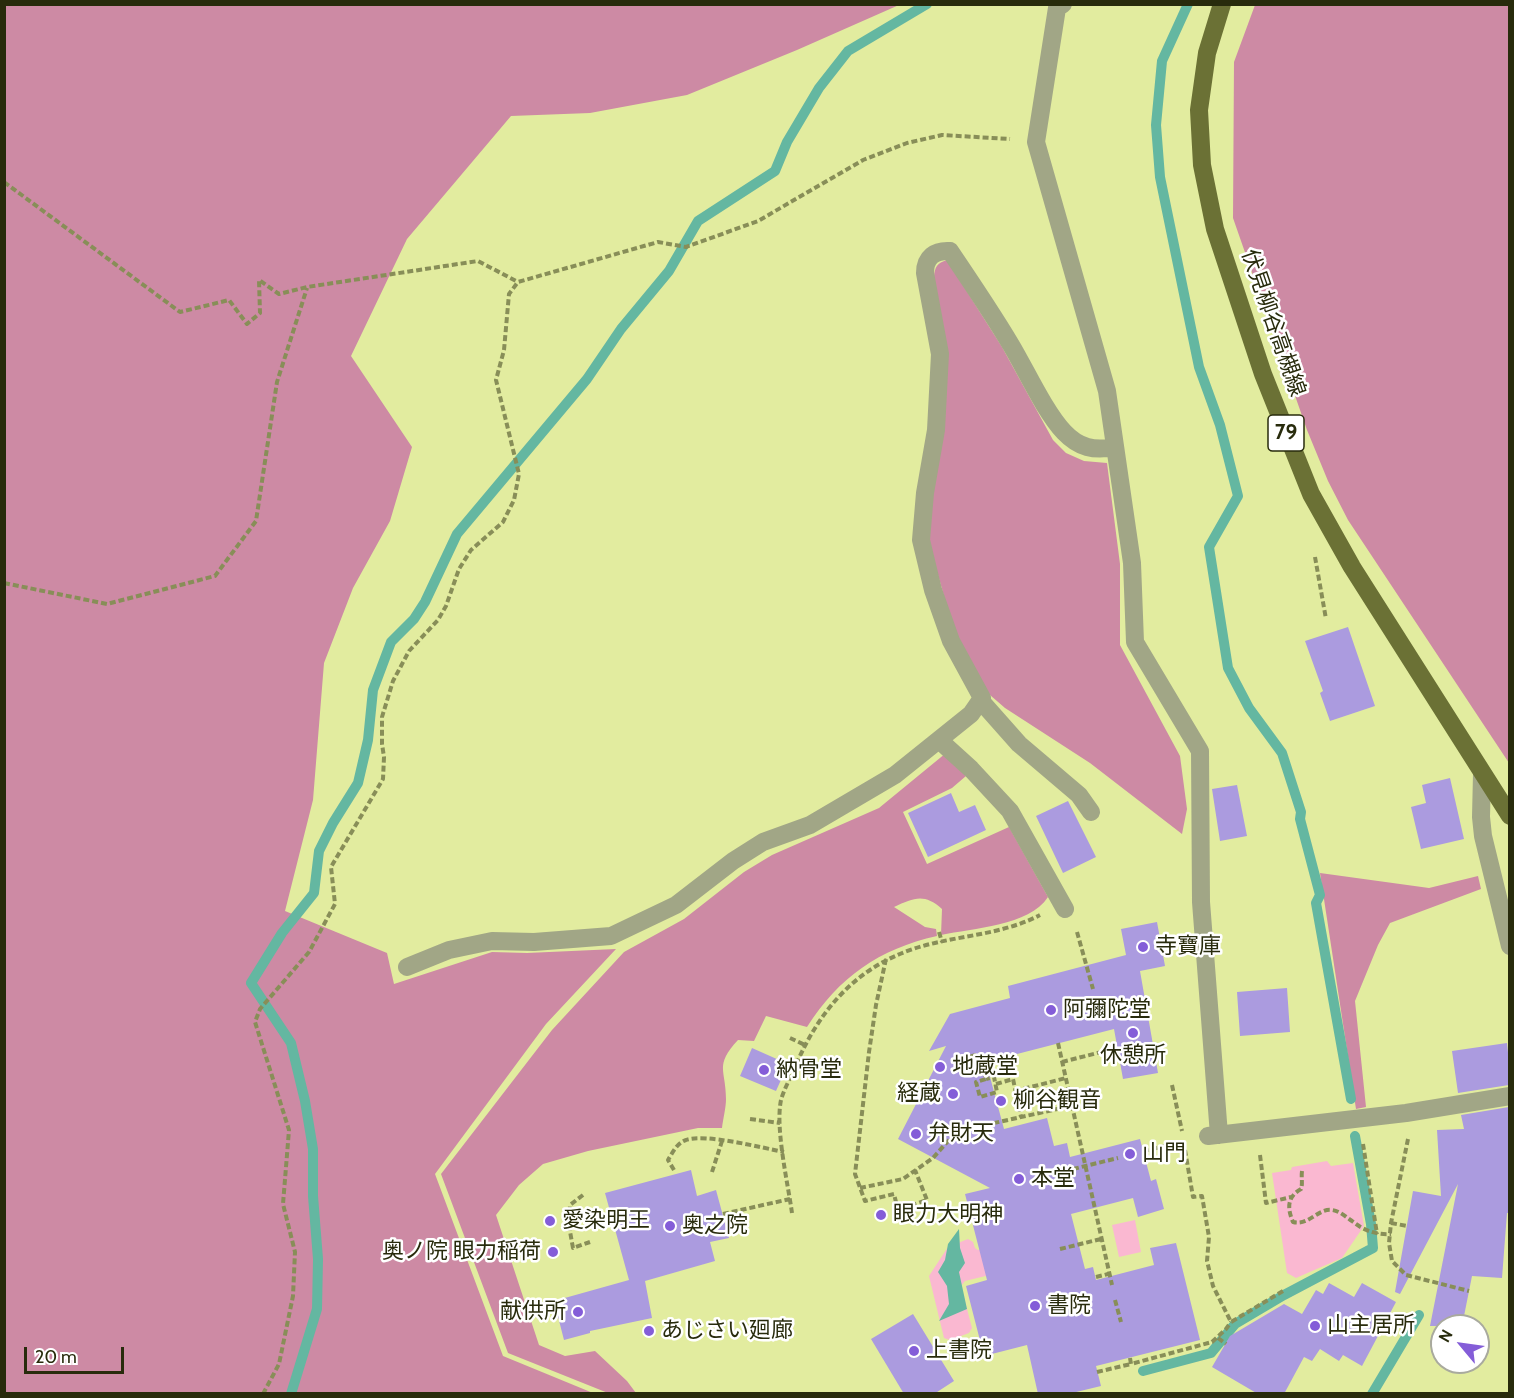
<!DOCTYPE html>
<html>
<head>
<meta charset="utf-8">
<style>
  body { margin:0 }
  #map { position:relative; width:1514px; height:1398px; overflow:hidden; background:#e2ec9f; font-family:Cabin,sans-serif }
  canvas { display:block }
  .frame { position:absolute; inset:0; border:6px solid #282b0c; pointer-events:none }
  .north { position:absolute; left:1430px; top:1314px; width:60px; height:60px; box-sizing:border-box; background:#fff; border:2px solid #a9aa9e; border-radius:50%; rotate:299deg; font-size:16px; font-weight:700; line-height:24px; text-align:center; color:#282b0c }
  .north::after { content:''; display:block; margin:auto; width:21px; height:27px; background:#845dd8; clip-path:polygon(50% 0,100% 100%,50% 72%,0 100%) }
  .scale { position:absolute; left:24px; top:1347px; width:100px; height:27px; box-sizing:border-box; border:3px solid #282b0c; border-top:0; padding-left:8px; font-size:18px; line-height:21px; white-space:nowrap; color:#282b0c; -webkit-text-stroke:4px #fff; paint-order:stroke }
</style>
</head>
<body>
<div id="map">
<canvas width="1514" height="1398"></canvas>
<div class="frame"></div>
<div class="north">N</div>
<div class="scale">20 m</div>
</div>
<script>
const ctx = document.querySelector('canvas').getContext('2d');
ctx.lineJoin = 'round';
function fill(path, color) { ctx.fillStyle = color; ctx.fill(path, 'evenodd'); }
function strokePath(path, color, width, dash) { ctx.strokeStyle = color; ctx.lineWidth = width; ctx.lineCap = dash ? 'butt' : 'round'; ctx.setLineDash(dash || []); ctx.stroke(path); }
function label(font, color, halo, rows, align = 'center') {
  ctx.font = font + ' Cabin,"Noto Sans JP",sans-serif'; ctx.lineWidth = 5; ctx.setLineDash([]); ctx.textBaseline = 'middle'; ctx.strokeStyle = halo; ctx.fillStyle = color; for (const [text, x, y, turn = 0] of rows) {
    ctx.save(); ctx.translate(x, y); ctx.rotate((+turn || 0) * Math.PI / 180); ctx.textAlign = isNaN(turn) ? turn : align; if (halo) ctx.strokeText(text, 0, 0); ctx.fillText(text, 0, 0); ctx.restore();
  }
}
fill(new Path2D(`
  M 1327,1161 L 1331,1166 L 1353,1163 L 1364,1226 L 1342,1258 L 1296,1278 L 1287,1273 L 1272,1173 L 1291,1170 L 1292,1167 Z
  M 1135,1220 L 1141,1252 L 1119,1257 L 1112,1225 Z
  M 968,1239 L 973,1242 L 975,1248 L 978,1250 L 995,1245 L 1002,1272 L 965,1281 L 961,1286 L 972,1328 L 969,1333 L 950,1340 L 944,1338 L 929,1276 L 948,1247 Z`), '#fab8d1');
fill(new Path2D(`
  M 5,4 L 899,5 L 797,50 L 687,95 L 590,113 L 511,116 L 407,239 L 351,356 L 412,447 L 390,521 L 353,588 L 324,663 L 313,800 L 285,911 L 387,953 L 394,984 L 492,952 L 527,953 L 616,949 L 546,1024 L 435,1174 L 503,1356 L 593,1393 L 5,1393 Z
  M 1255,5 L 1509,5 L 1509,763 L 1348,520 L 1328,481 L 1307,430 L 1233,218 L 1234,62 Z
  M 947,260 L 1002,347 L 1053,440 L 1066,453 L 1084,461 L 1107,463 L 1120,564 L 1120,645 L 1180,756 L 1187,809 L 1182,834 L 1090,763 L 1005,708 L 990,695 L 956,638 L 928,540 L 934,276 C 935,267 937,263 947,260 Z
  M 946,753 L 966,776 L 952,788 L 903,812 L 927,864 L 1009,827 L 1048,897 C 1029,926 973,928 941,935 L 942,909 C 924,893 914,898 894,907 L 925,927 L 936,929 L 937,936 C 879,949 839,977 807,1027 L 766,1016 L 754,1041 L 738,1040 C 714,1066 726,1069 726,1099 C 726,1108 723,1119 722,1128 L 698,1128 L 588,1151 L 543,1164 L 519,1185 L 496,1215 L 539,1345 L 565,1356 L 595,1351 L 627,1381 L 636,1393 L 608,1393 L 508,1353 L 441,1174 L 552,1030 L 624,952 L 684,919 L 744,872 L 772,855 L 879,808 Z
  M 1320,873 L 1429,888 L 1478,876 L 1481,889 L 1390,923 L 1378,945 L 1355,1001 L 1366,1107 L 1356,1109 Z`), '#cd8aa4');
fill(new Path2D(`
  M 959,1229 L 960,1248 L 965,1263 L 959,1272 L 967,1309 L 939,1321 L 949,1304 L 947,1286 L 938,1272 L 945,1260 L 948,1244 Z`), '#64b7a1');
strokePath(new Path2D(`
  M 1188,4 L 1162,61 L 1156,125 L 1160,177 L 1199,367 L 1220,425 L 1238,496 L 1209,547 L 1228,668 L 1249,708 L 1282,753 L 1301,812 L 1300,819 L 1320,895 L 1316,903 L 1351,1099
  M 1143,1371 L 1211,1353 L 1235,1324 L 1284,1295 L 1373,1248 L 1371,1224 L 1355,1136
  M 291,1394 L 317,1309 L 318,1259 L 313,1196 L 313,1149 L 305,1101 L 291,1043 L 251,983 L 282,933 L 314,893 L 319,851 L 333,823 L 358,783 L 368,740 L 373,690 L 391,642 L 414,619 L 425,602 L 457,534 L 587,379 L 621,329 L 669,271 L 698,221 L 775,171 L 787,142 L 819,88 L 848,51 L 927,4
  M 1372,1394 L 1419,1315`), '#64b7a1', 10);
fill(new Path2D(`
  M 1348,627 L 1375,706 L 1330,721 L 1320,693 L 1323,691 L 1305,641 Z
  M 1450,778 L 1464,839 L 1421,849 L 1411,807 L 1426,803 L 1422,785 Z
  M 1237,785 L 1247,836 L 1220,841 L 1212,789 Z
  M 951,793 L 959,812 L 975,805 L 986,830 L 928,857 L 908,813 Z
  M 1068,801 L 1096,857 L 1063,873 L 1036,816 Z
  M 1157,922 L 1165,966 L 1140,971 L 1158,1073 L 1123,1079 L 1114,1029 L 986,1062 L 1004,1129 L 1047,1118 L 1054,1146 L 1067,1143 L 1070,1157 L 1140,1139 L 1151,1181 L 1156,1179 L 1164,1209 L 1138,1217 L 1133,1198 L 1071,1214 L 1085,1269 L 1093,1267 L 1096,1280 L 1154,1265 L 1150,1248 L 1176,1243 L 1200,1340 L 1096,1366 L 1101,1386 L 1068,1394 L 1038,1394 L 1027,1345 L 984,1356 L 966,1286 L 987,1280 L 965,1194 L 990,1188 L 898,1139 L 946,1046 L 929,1051 L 950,1014 L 1010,998 L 1008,986 L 1126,955 L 1121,929 Z
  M 1287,988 L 1290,1032 L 1240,1036 L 1237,992 Z
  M 1507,1043 L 1509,1062 L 1509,1085 L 1458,1093 L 1452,1051 Z
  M 752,1048 L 788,1064 L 776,1091 L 740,1076 Z
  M 1509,1107 L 1509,1213 L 1507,1213 L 1502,1278 L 1472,1276 L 1462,1326 L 1430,1326 L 1458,1184 L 1400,1294 L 1395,1292 L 1413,1191 L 1441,1196 L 1437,1130 L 1464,1129 L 1461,1115 Z
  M 691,1170 L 697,1196 L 716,1190 L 729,1238 L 710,1242 L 715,1261 L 645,1281 L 652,1318 L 590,1331 L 590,1333 L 564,1340 L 554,1301 L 629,1280 L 605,1193 Z
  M 1329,1283 L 1354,1297 L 1362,1283 L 1396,1302 L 1362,1366 L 1343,1355 L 1339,1361 L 1320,1349 L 1312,1361 L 1304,1357 L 1284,1394 L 1258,1394 L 1212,1367 L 1230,1336 L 1284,1304 L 1302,1314 L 1316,1290 L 1323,1294 Z
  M 913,1314 L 954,1381 L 934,1394 L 904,1394 L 871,1339 Z`), '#ab9bdf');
strokePath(new Path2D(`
  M 4,182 L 180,312 L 229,300 L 247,324 L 260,313 L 259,280 L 279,294 L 307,287 L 478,261 L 518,282
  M 1315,557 L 1326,619
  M 4,583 L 107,604 L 215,576 L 256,521 L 277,382 L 307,288
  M 939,932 L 942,942
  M 1077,932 L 1093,989
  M 886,959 L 876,1005 L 869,1052 L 855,1174 L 865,1201 L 894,1194 L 898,1210 L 927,1200 L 915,1170
  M 790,1038 L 805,1045
  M 1058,1043 L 1112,1285
  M 953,1061 L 980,1054 L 986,1079 L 976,1082 L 980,1097 L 997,1092 L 994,1077 L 986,1079
  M 1062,1062 L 1117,1048
  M 996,1084 L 1013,1079 L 1021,1117
  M 1172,1085 L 1182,1131
  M 1015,1091 L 1066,1078
  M 750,1119 L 780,1123
  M 967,1129 L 1071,1106
  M 1408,1139 L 1391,1223 L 1389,1243 L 1392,1261 L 1406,1275 L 1469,1291
  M 1363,1144 L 1377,1234
  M 1185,1150 L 1193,1197 L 1202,1196 L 1209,1237 L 1207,1261 L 1213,1286 L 1231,1322 L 1283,1291
  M 1143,1151 L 1183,1142
  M 1260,1155 L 1266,1203 L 1291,1197
  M 1073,1169 L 1118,1158
  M 674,1170 L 668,1160 C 673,1152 677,1143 686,1140 C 704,1133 763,1148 784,1152
  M 1302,1171 C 1301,1178 1303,1183 1301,1189 C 1287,1197 1287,1208 1293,1222 C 1309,1226 1318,1208 1332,1210 C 1340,1211 1346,1217 1352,1221 C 1364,1231 1377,1235 1391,1234
  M 712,1172 L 722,1141
  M 860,1188 L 903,1179 L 933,1158 L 957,1131
  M 583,1195 L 570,1205 L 569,1226 L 573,1248 L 590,1242
  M 792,1213 C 788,1184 775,1128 781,1100 C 784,1089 791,1077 795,1067 C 819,1011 854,969 913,949 C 955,935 1000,936 1040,915
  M 723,1214 L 790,1199
  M 1391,1223 L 1407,1226
  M 1060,1249 L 1101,1239
  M 1096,1277 L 1108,1274
  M 1115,1300 L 1121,1322
  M 1218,1338 L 1226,1344
  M 1130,1358 L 1131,1364 L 1212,1342 L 1226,1329 L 1231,1322
  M 1097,1372 L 1131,1364
  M 263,1394 L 279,1364 L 293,1296 L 295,1252 L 283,1204 L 289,1130 L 255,1022 L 260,1009 L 309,952 L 335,904 L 331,867 L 383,779 L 384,757 L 382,744 L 382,717 L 393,681 L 409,651 L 438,620 L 446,606 L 459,569 L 471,550 L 503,522 L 514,500 L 519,474 L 496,380 L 504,350 L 509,294 L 518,282 L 658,242 L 686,247 L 758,221 L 863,160 L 907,143 L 942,135 L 1010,139`), '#888e58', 4, [6, 3]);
strokePath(new Path2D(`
  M 1063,4 L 1057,8 L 1036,142 L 1107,391 L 1132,563 L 1135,642 L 1200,751 L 1201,902 L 1219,1135
  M 980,700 L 1019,744 L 1079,795 L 1091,812
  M 939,740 L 971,769 L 1010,811 L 1065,909
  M 1482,774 L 1481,817 L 1483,836 L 1510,946
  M 407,967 L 449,950 L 492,941 L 534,942 L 611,936 L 676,905 L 733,861 L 763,842 L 810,825 L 895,775 L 971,714 L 982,698 L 951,641 L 933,590 L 921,540 L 925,493 L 936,430 L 940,354 L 925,273 C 925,257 935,250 950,251 C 971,282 992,313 1011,345 C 1026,370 1045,412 1064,432 C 1079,448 1094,451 1115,447
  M 1208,1136 L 1406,1113 L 1510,1096`), '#a1a686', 18);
strokePath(new Path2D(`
  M 1222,4 L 1207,53 L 1199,110 L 1202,165 L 1215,229 L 1263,374 L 1311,494 L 1352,567 L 1510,816`), '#6b7135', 18);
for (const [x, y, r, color] of [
  [1143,947,6,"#845dd8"],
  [1051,1010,6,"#845dd8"],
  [1133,1033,6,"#845dd8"],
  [940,1067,6,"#845dd8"],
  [764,1070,6,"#845dd8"],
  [953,1094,6,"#845dd8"],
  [1001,1101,6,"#845dd8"],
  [916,1134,6,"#845dd8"],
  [1130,1154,6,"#845dd8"],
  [1019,1179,6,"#845dd8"],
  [881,1215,6,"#845dd8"],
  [550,1221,6,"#845dd8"],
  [670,1226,6,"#845dd8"],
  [553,1252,6,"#845dd8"],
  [1035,1306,6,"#845dd8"],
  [578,1312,6,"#845dd8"],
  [1315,1326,6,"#845dd8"],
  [649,1331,6,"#845dd8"],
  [914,1351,6,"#845dd8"]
]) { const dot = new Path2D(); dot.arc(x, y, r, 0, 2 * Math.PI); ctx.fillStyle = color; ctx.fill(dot); strokePath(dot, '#fff', 2); }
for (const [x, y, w] of [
  [1286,433,36]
]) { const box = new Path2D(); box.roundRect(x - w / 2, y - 18, w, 36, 4.5); ctx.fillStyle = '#fff'; ctx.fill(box); strokePath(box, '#282b0c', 1.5); }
label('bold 21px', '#282b0c', null, [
  ["79",1286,433]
]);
label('22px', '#282b0c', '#fff', [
  ["伏見柳谷高槻線",1273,323,71]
]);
label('22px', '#282b0c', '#fff', [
  ["寺寶庫",1155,947],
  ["阿彌陀堂",1063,1010],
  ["休憩所",1133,1056,"center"],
  ["地蔵堂",952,1067],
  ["納骨堂",776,1070],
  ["経蔵",941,1094,"right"],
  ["柳谷観音",1013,1101],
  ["弁財天",928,1134],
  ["山門",1142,1154],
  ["本堂",1031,1179],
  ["眼力大明神",893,1215],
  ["愛染明王",562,1221],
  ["奥之院",682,1226],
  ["奥ノ院 眼力稲荷",541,1252,"right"],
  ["書院",1047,1306],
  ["献供所",566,1312,"right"],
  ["山主居所",1327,1326],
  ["あじさい廻廊",661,1331],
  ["上書院",926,1351]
], 'left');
</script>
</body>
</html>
